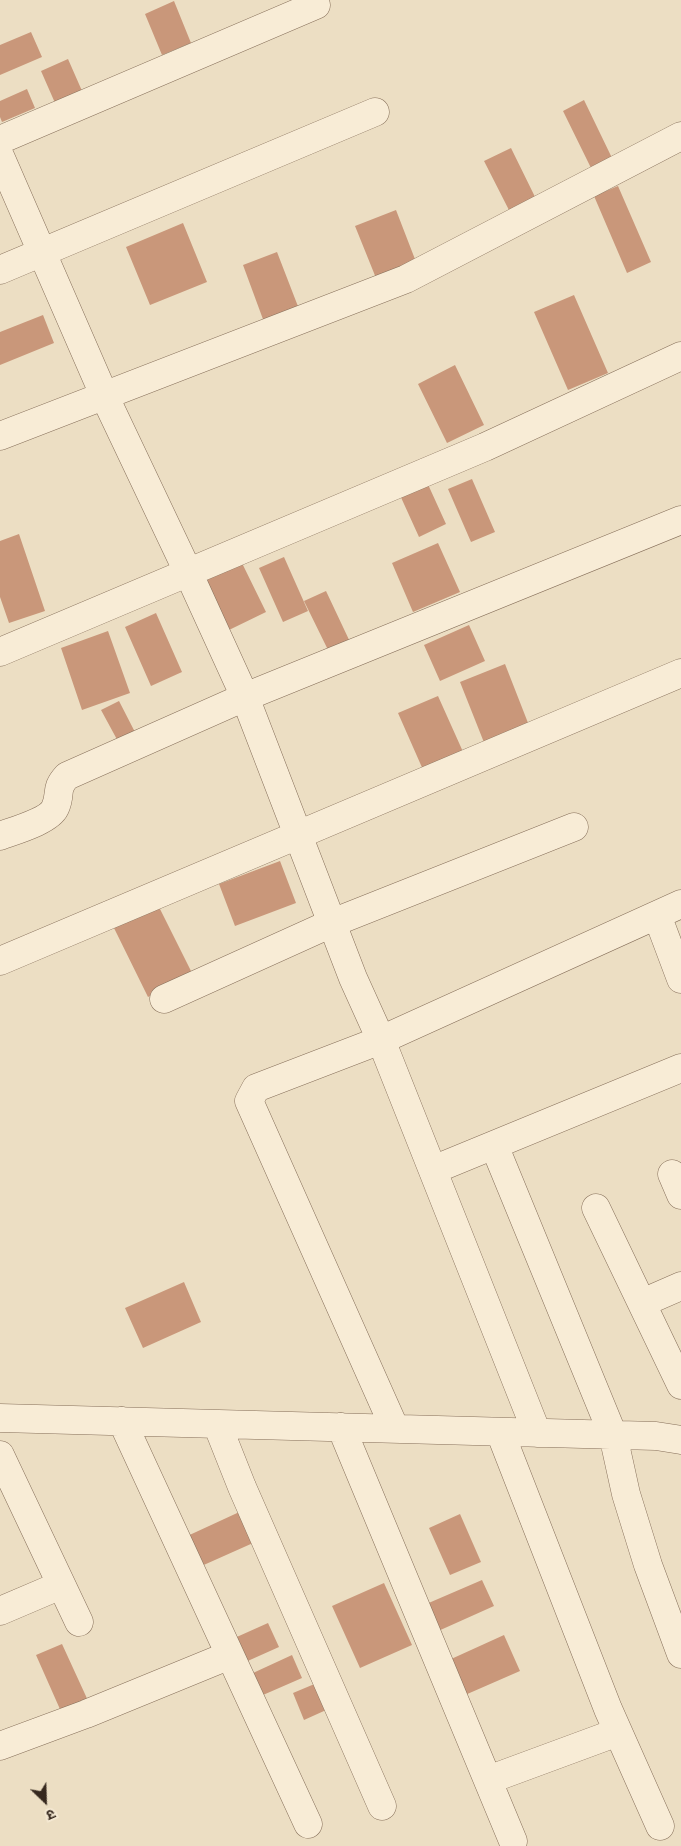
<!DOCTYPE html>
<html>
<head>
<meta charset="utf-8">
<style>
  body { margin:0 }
  #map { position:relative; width:681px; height:1846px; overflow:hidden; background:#ecdec3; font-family:"Source Serif 4","Noto Sans Devanagari",serif }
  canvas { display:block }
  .north { position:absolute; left:20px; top:1776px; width:50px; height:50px; -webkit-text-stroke:4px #f4e8d2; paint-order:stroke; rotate:156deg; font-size:14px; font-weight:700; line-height:20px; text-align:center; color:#36281e }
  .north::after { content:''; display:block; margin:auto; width:18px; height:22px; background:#36281e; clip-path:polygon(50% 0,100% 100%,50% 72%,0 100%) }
</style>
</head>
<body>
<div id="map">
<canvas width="681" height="1846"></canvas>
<div class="north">उ</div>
</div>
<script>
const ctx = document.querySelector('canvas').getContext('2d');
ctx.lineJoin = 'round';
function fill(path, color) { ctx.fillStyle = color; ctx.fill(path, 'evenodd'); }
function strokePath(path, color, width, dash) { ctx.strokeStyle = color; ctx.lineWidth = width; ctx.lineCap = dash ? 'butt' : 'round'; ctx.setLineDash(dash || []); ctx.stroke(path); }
fill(new Path2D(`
  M 174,1 L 191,43 L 162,55 L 145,14 Z
  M 31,32 L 42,57 L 0,75 L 0,45 Z
  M 68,59 L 86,100 L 59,112 L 41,71 Z
  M 27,89 L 35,108 L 2,122 L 0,117 L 0,101 Z
  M 584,100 L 612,158 L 591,168 L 563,111 Z
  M 511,148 L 538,203 L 512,216 L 484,161 Z
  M 618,186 L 651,262 L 627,273 L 594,196 Z
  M 396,210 L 418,267 L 378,283 L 355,226 Z
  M 183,223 L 207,282 L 150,305 L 126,247 Z
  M 277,252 L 299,309 L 264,322 L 243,265 Z
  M 574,295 L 608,373 L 568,390 L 534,312 Z
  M 43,315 L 54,343 L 0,365 L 0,332 Z
  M 455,365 L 484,425 L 447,443 L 418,384 Z
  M 472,479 L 495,532 L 471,542 L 448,489 Z
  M 426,480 L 446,524 L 419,537 L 399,493 Z
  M 19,534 L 45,611 L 9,623 L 0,597 L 0,541 Z
  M 438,543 L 460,592 L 413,612 L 392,563 Z
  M 284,557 L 308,611 L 283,622 L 259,568 Z
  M 240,559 L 266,612 L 229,630 L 203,576 Z
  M 326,591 L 351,644 L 330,654 L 304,601 Z
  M 156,613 L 182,672 L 151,686 L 125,627 Z
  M 469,625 L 485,661 L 440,681 L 424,645 Z
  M 108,631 L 130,693 L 82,710 L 61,648 Z
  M 505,664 L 530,728 L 485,745 L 460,682 Z
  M 438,696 L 464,754 L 424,772 L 398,713 Z
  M 119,701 L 137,736 L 120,745 L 101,710 Z
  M 280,861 L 296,903 L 235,926 L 219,884 Z
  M 159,907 L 193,975 L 148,997 L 114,928 Z
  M 184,1282 L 201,1322 L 143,1348 L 125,1308 Z
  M 248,1508 L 262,1539 L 197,1568 L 183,1538 Z
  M 460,1514 L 481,1562 L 450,1575 L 429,1528 Z
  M 482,1580 L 494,1606 L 436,1632 L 424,1605 Z
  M 384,1583 L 412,1645 L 360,1668 L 332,1606 Z
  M 268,1623 L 279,1647 L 241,1664 L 230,1640 Z
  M 504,1635 L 520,1671 L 465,1695 L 449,1660 Z
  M 62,1644 L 90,1705 L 63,1716 L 36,1655 Z
  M 292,1655 L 302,1678 L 263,1695 L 253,1673 Z
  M 324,1680 L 335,1706 L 304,1720 L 293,1693 Z`), '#c9977a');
const minor = new Path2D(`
  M 0,140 L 316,5
  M 0,156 L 104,395 L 188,572 L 245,697 L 353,978 L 381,1040 L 537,1433
  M 0,270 L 375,112
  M 0,436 L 406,279 L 681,136
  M 0,652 L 485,447 L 681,356
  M 0,836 C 13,831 49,821 55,808 C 62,793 54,790 67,776 L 245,697 L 681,520
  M 657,915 L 681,979
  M 0,961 L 681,673
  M 164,999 L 332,923 L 574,827
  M 494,1145 L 613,1435 L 626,1494 L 648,1565 L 681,1654
  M 433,1170 L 681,1068
  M 672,1174 L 681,1195
  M 596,1208 L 681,1385
  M 642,1303 L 681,1286
  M 0,1418 L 656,1436 L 681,1440
  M 122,1421 L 308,1824
  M 217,1424 L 242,1487 L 382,1806
  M 341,1427 L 513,1841
  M 395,1429 L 249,1101 L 256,1088 L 381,1040 L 681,904
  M 500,1432 L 608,1709 L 660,1826
  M 0,1455 L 79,1622
  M 0,1611 L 61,1585
  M 0,1746 L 86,1714 L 230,1655
  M 488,1780 L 618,1732`);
strokePath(minor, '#866f5a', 29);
strokePath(minor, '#f8ecd6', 28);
</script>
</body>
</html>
